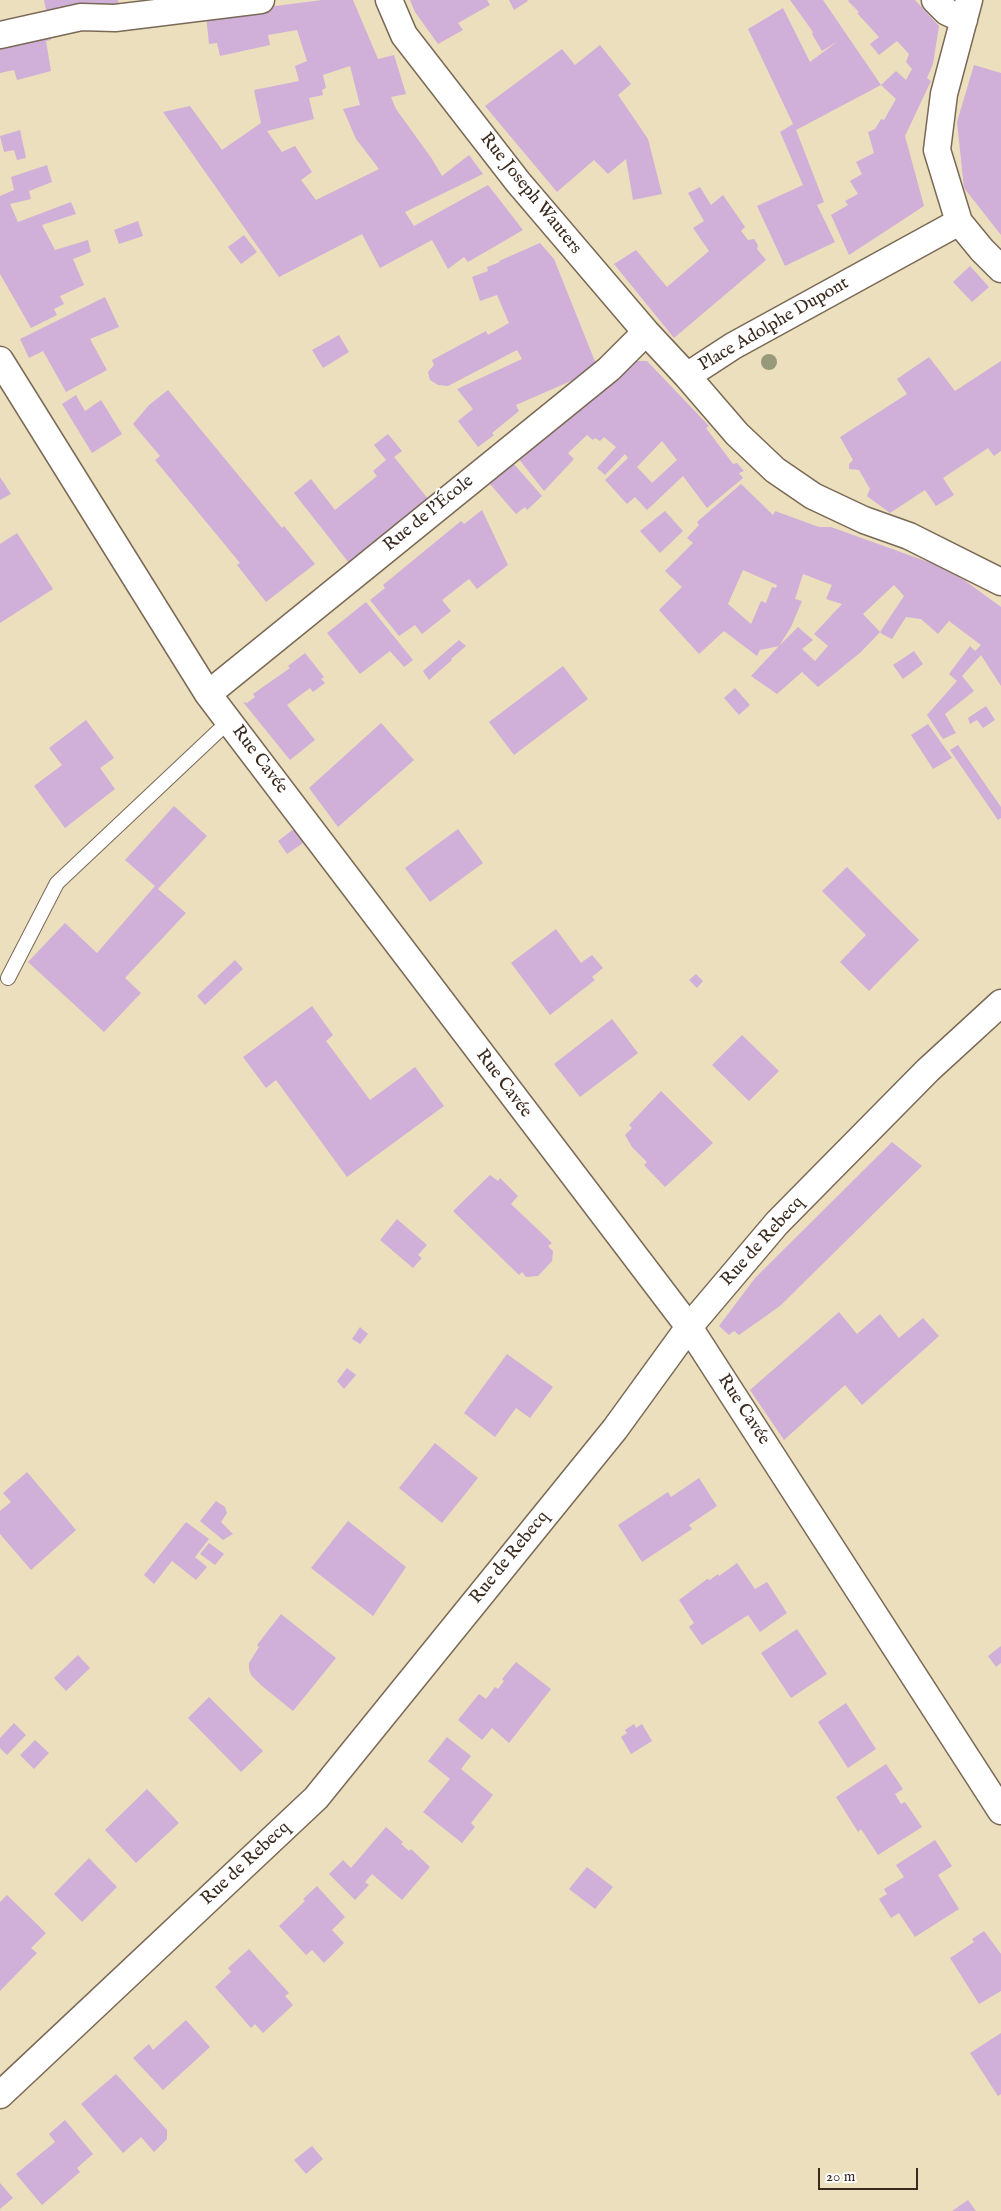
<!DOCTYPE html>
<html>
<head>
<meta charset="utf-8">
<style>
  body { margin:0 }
  #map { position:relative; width:1001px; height:2211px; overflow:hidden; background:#ecdfbd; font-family:"IM FELL English",serif }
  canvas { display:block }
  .scale { position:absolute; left:818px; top:2168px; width:100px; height:22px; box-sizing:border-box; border:2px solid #3b2a1e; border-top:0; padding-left:6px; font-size:15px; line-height:18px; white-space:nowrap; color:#3b2a1e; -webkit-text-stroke:4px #fff; paint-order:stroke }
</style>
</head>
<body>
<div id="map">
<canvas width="1001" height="2211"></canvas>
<div class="scale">20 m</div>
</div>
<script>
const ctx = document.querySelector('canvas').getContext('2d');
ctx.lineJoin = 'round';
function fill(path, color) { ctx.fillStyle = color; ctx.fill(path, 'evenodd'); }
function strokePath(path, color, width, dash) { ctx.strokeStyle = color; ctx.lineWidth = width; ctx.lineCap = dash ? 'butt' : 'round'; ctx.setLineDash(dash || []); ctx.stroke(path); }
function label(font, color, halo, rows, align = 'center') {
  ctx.font = font + ' "IM FELL English",serif'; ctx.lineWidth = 4; ctx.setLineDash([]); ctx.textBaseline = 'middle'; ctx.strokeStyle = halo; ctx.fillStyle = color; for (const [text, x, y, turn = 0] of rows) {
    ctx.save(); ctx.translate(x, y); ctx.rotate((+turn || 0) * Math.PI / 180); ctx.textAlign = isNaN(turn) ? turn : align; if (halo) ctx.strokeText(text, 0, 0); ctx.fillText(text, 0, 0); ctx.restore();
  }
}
fill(new Path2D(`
  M 44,0 L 118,0 L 121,13 L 48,19 Z
  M 322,0 L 353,0 L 378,59 L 394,55 L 406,94 L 391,97 L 396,109 L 432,159 L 442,176 L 469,155 L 483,174 L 405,212 L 414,226 L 488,185 L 523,230 L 468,262 L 464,257 L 448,269 L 432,240 L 380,268 L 362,234 L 279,277 L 163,112 L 190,106 L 222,150 L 261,123 L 254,90 L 299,81 L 295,66 L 307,61 L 297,30 L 268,35 L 270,45 L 220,56 L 217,43 L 209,44 L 206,15 ZM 350,66 L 360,105 L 343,109 L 356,139 L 379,169 L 316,200 L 301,180 L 312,172 L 295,146 L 282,152 L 267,131 L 314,119 L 309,98 L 323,95 L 322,90 L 326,88 L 323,75 Z
  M 410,0 L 487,0 L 490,5 L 458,23 L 463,30 L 438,44 L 415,12 Z
  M 509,0 L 527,0 L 528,1 L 514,10 Z
  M 790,0 L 823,0 L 881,85 L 796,130 L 824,202 L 817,205 L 835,242 L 785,266 L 757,206 L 803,185 L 780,132 L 793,124 L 748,29 L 783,8 L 810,62 L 838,41 L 822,51 L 812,34 L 813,32 Z
  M 849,0 L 915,0 L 939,26 L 933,64 L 927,78 L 931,81 L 905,136 L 924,206 L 849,255 L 831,215 L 848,205 L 845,201 L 858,194 L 850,181 L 862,174 L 856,162 L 874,153 L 868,132 L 875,129 L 881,119 L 884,120 L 896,99 L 881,85 L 896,71 L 906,80 L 912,69 L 906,62 L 909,54 L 897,41 L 879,55 L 870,44 L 879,37 L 857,13 L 859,12 L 848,1 Z
  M 48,30 L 51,40 L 46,41 L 51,71 L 17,80 L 14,70 L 0,73 L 0,42 Z
  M 600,45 L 631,84 L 618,95 L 648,139 L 662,194 L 633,200 L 626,159 L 608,174 L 594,160 L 557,192 L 485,106 L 562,49 L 575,65 Z
  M 974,65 L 1001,73 L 1001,235 L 964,188 L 957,122 Z
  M 20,130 L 26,158 L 17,160 L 14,150 L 4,152 L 0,136 Z
  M 47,165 L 52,182 L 29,191 L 31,199 L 10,204 L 18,222 L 71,202 L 76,214 L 42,225 L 55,250 L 88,240 L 91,252 L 73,259 L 84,285 L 60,296 L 64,304 L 54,309 L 57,315 L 31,328 L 0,274 L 0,196 L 14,190 L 11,177 Z
  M 700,187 L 711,205 L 723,195 L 745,227 L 741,231 L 748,240 L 754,239 L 758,245 L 757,249 L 766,260 L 674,338 L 614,264 L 636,250 L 667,287 L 709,251 L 693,228 L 704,221 L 688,193 Z
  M 138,221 L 143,236 L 119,244 L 114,230 Z
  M 244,235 L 257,252 L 241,264 L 228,247 Z
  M 540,243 L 554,259 L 598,369 L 516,405 L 519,411 L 492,433 L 494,435 L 478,447 L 458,421 L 473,409 L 457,389 L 522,359 L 517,350 L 448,386 L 438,385 L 430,380 L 428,372 L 434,365 L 432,360 L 486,331 L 488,335 L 509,323 L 497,295 L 480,301 L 472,277 L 488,271 L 487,267 L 500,262 L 499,261 Z
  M 970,266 L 989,287 L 972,302 L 953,282 Z
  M 105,297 L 119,327 L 90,339 L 107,370 L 66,392 L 43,351 L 29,358 L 20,339 Z
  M 339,335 L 349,352 L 323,368 L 312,350 Z
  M 929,357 L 955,391 L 1001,361 L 1001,451 L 994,456 L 988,448 L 943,478 L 954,495 L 936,506 L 925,490 L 890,513 L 867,496 L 870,489 L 859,470 L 849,469 L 849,464 L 853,460 L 840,437 L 907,394 L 897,379 Z
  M 634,361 L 647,361 L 709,426 L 706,428 L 733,464 L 737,463 L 744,471 L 739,473 L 743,478 L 707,508 L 683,476 L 647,510 L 635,497 L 627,504 L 605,480 L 628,458 L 625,454 L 605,475 L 597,468 L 616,447 L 604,437 L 600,441 L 595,438 L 593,440 L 587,435 L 568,453 L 574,459 L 544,491 L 518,458 ZM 662,441 L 677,460 L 652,483 L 637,467 Z
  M 168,390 L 282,528 L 284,526 L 315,564 L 266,602 L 237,565 L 240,563 L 155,460 L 160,456 L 133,424 L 149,405 Z
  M 76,395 L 85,411 L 101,400 L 122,434 L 92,453 L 62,404 Z
  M 388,434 L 402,451 L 394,457 L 429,500 L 349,563 L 294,493 L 311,479 L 335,510 L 377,476 L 373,471 L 386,460 L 374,445 Z
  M 513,463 L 542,496 L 527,510 L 525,507 L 516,514 L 489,483 Z
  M 0,477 L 11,494 L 0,500 Z
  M 741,484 L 773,515 L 775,511 L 819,527 L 831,527 L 931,563 L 964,580 L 1001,607 L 1001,686 L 981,655 L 962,676 L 974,691 L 945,714 L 956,733 L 943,739 L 927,715 L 957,681 L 949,674 L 970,646 L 975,651 L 981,645 L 949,621 L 938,634 L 921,619 L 906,617 L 892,639 L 882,634 L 880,632 L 904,596 L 894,585 L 863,614 L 880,632 L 861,652 L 818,687 L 802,672 L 777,694 L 751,676 L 779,646 L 760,650 L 757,656 L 724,631 L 699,654 L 659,610 L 682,587 L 665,571 L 693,543 L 687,538 L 699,525 L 697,522 ZM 743,570 L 777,585 L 776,588 L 772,587 L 766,603 L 761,601 L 751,624 L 728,604 ZM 803,574 L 832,585 L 826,599 L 842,604 L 814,634 L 828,646 L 815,661 L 802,649 L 813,640 L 798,627 L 779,646 L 791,627 L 802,601 L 795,599 Z
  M 482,510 L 508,565 L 477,589 L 469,579 L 442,600 L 451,611 L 422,634 L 415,625 L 399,636 L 370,600 L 385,588 L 383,585 L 461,521 L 464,524 Z
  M 665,511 L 683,531 L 660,553 L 640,531 Z
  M 17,533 L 53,589 L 0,623 L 0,544 Z
  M 366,602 L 413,660 L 404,667 L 390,651 L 360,674 L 327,633 Z
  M 459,640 L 466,646 L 451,659 L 447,655 L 452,660 L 429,680 L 423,671 Z
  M 914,651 L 923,664 L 903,679 L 893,665 Z
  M 305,653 L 324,677 L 321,679 L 325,683 L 313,692 L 310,688 L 287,705 L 315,740 L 290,760 L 243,702 L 247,703 L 255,697 L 253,694 L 290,668 L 288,666 Z
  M 563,666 L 588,699 L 514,755 L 489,722 Z
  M 735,688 L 750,705 L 739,715 L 724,698 Z
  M 986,706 L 995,720 L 983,728 L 977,720 L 970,724 L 968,718 Z
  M 86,720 L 114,758 L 100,768 L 115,789 L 65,828 L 34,786 L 62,765 L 49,748 Z
  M 381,723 L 414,760 L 338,827 L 309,788 Z
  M 928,724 L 952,758 L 933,769 L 911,735 Z
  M 958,745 L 1001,807 L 1001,818 L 998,820 L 950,750 Z
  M 174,806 L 207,836 L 158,889 L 186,913 L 125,978 L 141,993 L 104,1032 L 28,962 L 65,923 L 97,953 L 155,886 L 125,860 Z
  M 295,828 L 306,841 L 287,854 L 278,841 Z
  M 458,829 L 483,863 L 430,902 L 405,868 Z
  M 847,867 L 919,940 L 869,991 L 840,962 L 866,935 L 822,891 Z
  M 556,929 L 581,963 L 592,955 L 603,968 L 592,977 L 595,980 L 550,1015 L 511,963 Z
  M 235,960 L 243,969 L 205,1005 L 197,996 Z
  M 696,974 L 703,981 L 697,988 L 689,980 Z
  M 312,1006 L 333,1035 L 326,1041 L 370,1100 L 415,1067 L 444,1106 L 347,1177 L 276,1080 L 266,1088 L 243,1057 Z
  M 612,1019 L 638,1053 L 580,1097 L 554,1064 Z
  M 742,1035 L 779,1071 L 749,1101 L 712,1065 Z
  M 661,1091 L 713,1143 L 665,1187 L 644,1165 L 647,1162 L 632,1147 L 625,1135 L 632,1128 L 629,1125 Z
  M 892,1142 L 922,1166 L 780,1306 L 739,1335 L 734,1331 L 729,1335 L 719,1326 L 755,1278 Z
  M 490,1175 L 498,1181 L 500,1178 L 518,1196 L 511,1204 L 552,1243 L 548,1246 L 553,1251 L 552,1261 L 538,1276 L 526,1277 L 522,1272 L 519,1275 L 453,1211 Z
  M 397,1219 L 427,1245 L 418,1255 L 422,1258 L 413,1268 L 380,1240 Z
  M 839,1312 L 857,1334 L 880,1314 L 899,1338 L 923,1318 L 939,1336 L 862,1405 L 845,1385 L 784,1440 L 750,1390 Z
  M 360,1327 L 368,1334 L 360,1344 L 352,1339 Z
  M 507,1354 L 553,1387 L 530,1418 L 516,1408 L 495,1437 L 464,1413 Z
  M 347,1368 L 356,1375 L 344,1389 L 337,1381 Z
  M 435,1443 L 478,1478 L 442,1523 L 399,1488 Z
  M 27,1472 L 76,1530 L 31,1570 L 0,1534 L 0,1511 L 11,1502 L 3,1493 Z
  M 699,1478 L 717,1506 L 689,1525 L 692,1529 L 642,1562 L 618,1525 L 668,1492 L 671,1497 Z
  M 216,1501 L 225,1507 L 227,1513 L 221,1522 L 233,1534 L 223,1540 L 200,1521 Z
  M 348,1521 L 406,1567 L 373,1616 L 311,1568 Z
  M 186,1522 L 209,1539 L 195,1557 L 207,1567 L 196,1580 L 172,1561 L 154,1584 L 144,1575 Z
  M 209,1543 L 224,1554 L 215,1565 L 200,1554 Z
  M 737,1563 L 755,1589 L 767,1582 L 787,1613 L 760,1632 L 748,1615 L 702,1645 L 689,1627 L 694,1623 L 679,1600 L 707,1579 L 710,1580 L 718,1574 L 719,1576 Z
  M 281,1614 L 336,1658 L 293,1711 L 262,1686 L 251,1675 L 249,1669 L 249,1663 L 259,1647 L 257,1645 Z
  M 797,1629 L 827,1674 L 791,1698 L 761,1653 Z
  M 1001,1646 L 1001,1663 L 996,1667 L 988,1656 Z
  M 78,1655 L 90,1668 L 66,1691 L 54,1678 Z
  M 516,1662 L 551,1689 L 509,1743 L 492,1728 L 482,1740 L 458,1720 L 479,1694 L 486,1699 L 495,1687 L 498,1689 L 504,1681 L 502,1679 Z
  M 209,1697 L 263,1751 L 241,1772 L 188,1718 Z
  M 846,1703 L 876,1749 L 848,1768 L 818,1722 Z
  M 14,1723 L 26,1735 L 7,1755 L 0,1748 L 0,1738 Z
  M 634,1724 L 636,1728 L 642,1724 L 652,1741 L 631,1754 L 621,1737 L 627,1733 L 625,1730 Z
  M 447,1737 L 471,1756 L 461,1769 L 493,1795 L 471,1823 L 475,1827 L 462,1843 L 423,1812 L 450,1779 L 428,1761 Z
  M 35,1740 L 49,1753 L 34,1769 L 20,1755 Z
  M 886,1764 L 903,1789 L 895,1794 L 901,1804 L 905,1802 L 922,1827 L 878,1855 L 861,1829 L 858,1832 L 836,1797 Z
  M 147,1789 L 179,1823 L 136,1863 L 105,1830 Z
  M 386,1827 L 403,1842 L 401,1844 L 409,1851 L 411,1849 L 430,1867 L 402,1900 L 372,1874 L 365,1882 L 369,1885 L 355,1900 L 329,1874 L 343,1860 L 351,1868 Z
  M 935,1840 L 952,1866 L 938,1875 L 959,1909 L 915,1937 L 899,1913 L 891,1918 L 879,1899 L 887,1894 L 884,1889 L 904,1877 L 896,1865 Z
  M 89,1858 L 117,1887 L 82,1922 L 54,1894 Z
  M 587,1867 L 613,1887 L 595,1909 L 569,1889 Z
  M 317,1886 L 345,1917 L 332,1930 L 344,1943 L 324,1963 L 312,1950 L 306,1955 L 279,1926 L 305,1901 L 303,1899 Z
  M 7,1895 L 46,1933 L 31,1948 L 37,1953 L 0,1991 L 0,1902 Z
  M 984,1931 L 1001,1954 L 1001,1991 L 979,2004 L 950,1958 L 974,1942 L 972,1939 Z
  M 249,1949 L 289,1993 L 285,1996 L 293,2005 L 263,2033 L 255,2024 L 251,2028 L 215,1987 L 231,1972 L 228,1968 Z
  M 186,2020 L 210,2047 L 163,2090 L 133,2058 L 149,2044 L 153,2050 Z
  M 1001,2033 L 1001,2094 L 998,2096 L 970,2053 Z
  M 116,2074 L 167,2130 L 167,2139 L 154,2152 L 141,2137 L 123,2153 L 81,2104 Z
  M 65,2120 L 93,2154 L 77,2168 L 80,2172 L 42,2205 L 16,2174 L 55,2142 L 49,2134 Z
  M 312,2146 L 323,2159 L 306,2174 L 294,2160 Z
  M 0,2183 L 13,2198 L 0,2209 Z
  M 968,2200 L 976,2211 L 952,2211 Z`), '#d0afd8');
const service = new Path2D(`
  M 8,978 L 57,883 L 229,721`);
const minor = new Path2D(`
  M 389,0 L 404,35 L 518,182 L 646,332 L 687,376
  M 935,0 L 947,12 L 964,20
  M 0,35 L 81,17 L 115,18 L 261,0
  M 959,222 L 937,150 L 944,94 L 969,0
  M 1001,269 L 982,250 L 959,222 L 733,346 L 687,376 L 737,434 L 775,470 L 813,496 L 864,520 L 909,536 L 1001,582
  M 0,360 L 208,694 L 689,1327 L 1001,1811
  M 208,694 L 609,369 L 646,332
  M 0,2095 L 316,1798 L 615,1429 L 689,1327 L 777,1223 L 928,1070 L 1001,1003`);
strokePath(service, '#796956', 16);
strokePath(minor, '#796956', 29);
strokePath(service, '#fff', 14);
strokePath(minor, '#fff', 26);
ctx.fillStyle = '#97997b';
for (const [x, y] of [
  [769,362]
]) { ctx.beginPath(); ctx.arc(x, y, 8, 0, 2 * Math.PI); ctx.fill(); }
label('18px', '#3b2a1e', '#fff', [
  ["Rue Joseph Wauters",530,194,51],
  ["Place Adolphe Dupont",774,325,-30],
  ["Rue de l'École",429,514,-39],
  ["Rue Cavée",259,760,53],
  ["Rue Cavée",503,1084,53],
  ["Rue de Rebecq",763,1242,-48],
  ["Rue Cavée",743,1410,57],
  ["Rue de Rebecq",510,1558,-51],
  ["Rue de Rebecq",246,1864,-43]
]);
</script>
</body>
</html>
